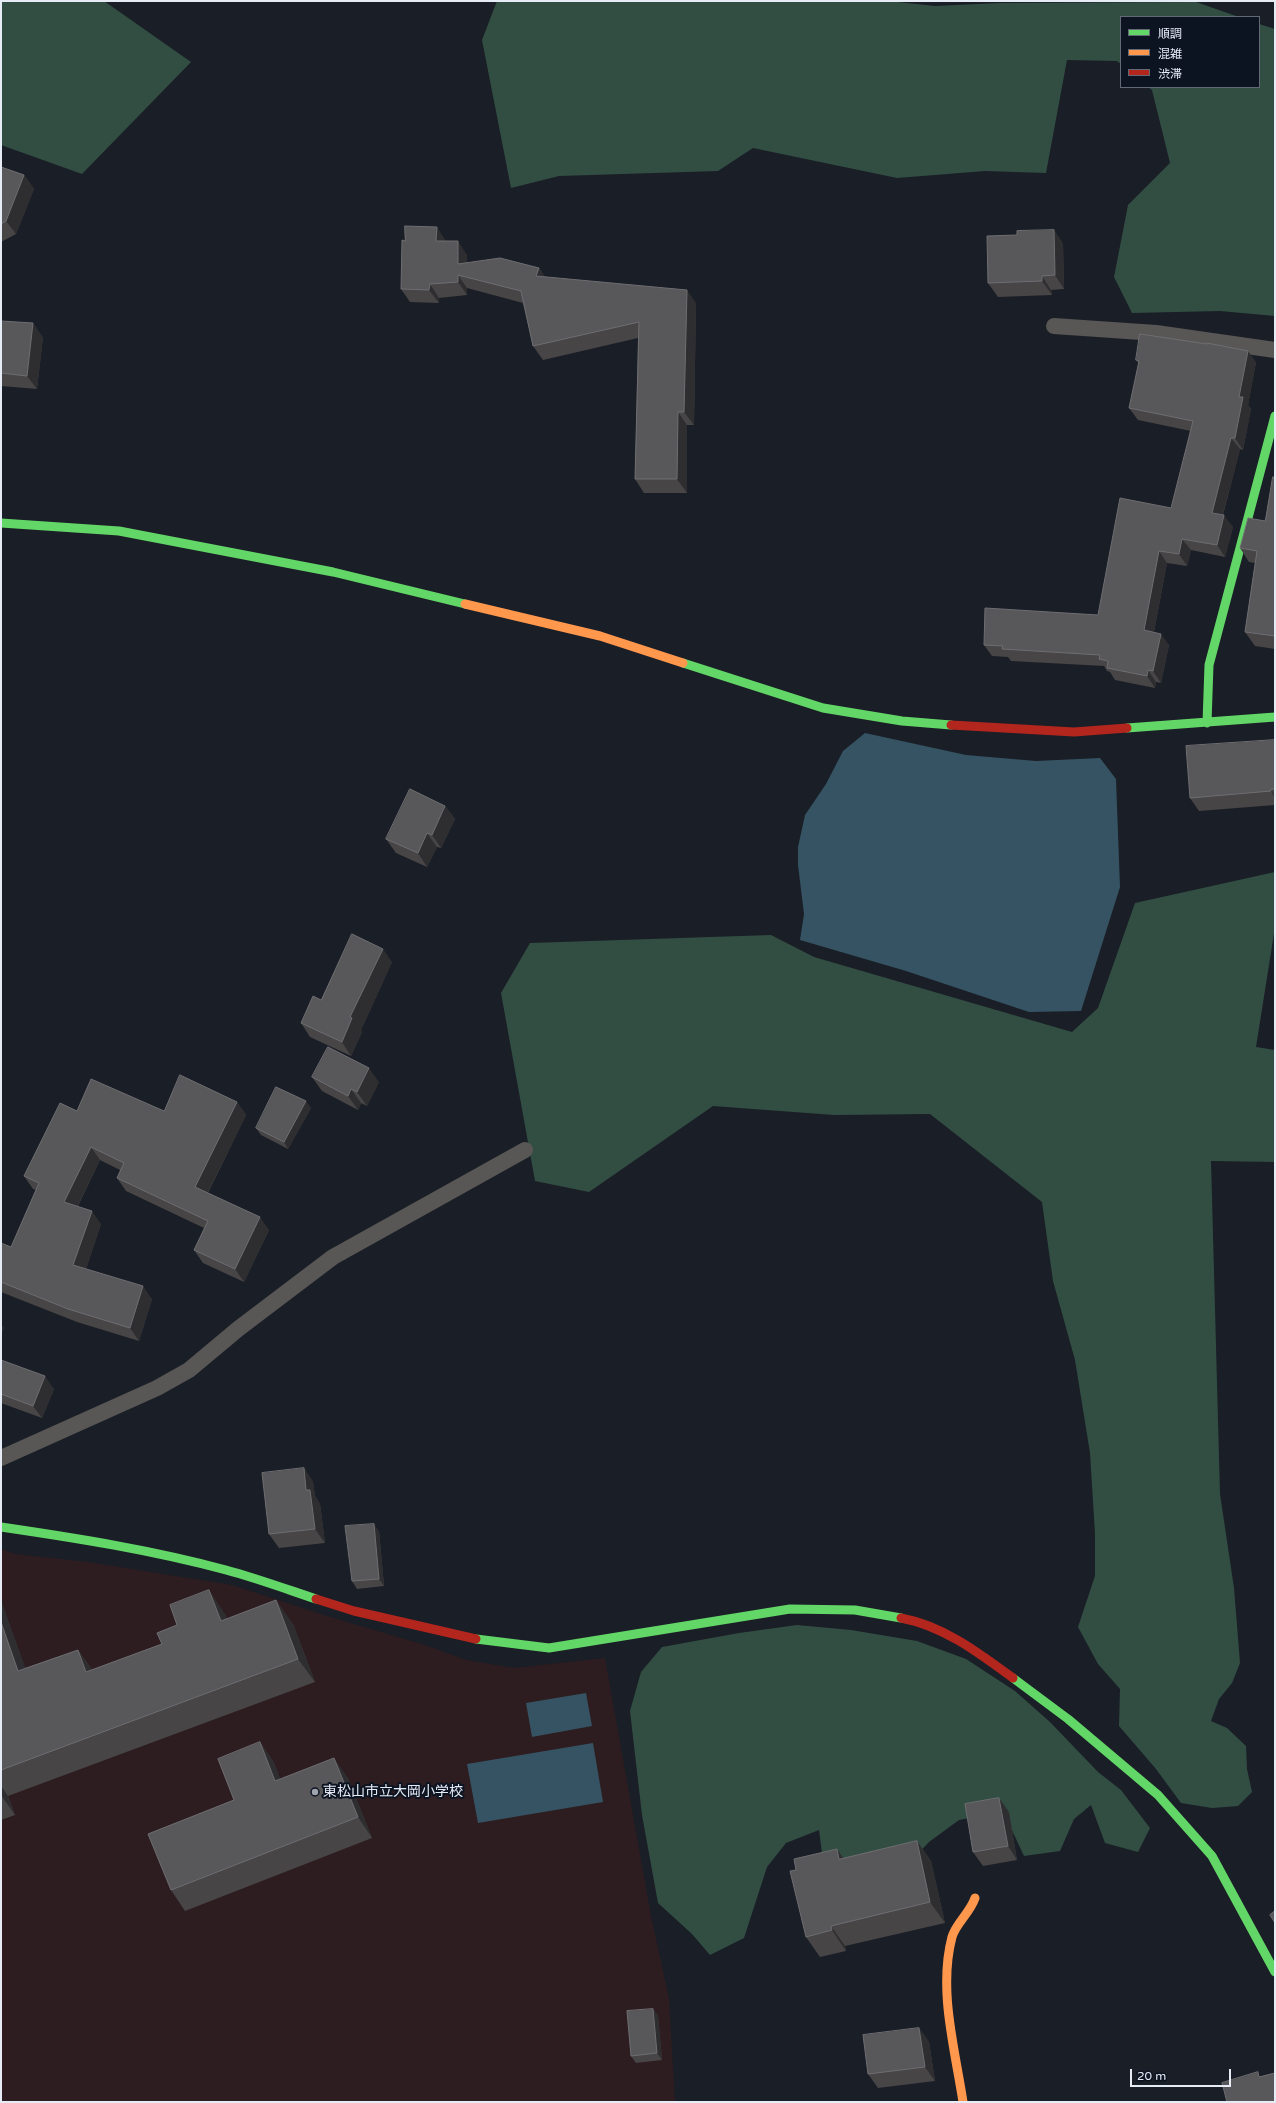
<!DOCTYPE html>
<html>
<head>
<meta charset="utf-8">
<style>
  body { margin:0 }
  #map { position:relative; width:1276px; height:2103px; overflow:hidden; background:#1a1e26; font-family:"Varela Round","Noto Sans JP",sans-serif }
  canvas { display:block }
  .frame { position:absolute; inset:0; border:2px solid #e6ecf6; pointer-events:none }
  .legend { position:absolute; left:1120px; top:16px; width:140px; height:72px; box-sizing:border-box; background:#0c1321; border:1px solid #636a76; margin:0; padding:5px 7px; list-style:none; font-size:12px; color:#e6ecf6 }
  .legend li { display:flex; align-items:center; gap:8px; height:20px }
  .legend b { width:20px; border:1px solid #636a76 }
  .scale { position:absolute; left:1130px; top:2069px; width:101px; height:18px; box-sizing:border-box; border:2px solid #e6ecf6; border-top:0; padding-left:5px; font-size:12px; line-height:14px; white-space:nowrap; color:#e6ecf6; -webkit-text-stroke:3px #0c1321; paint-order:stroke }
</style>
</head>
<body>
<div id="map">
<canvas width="1276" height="2103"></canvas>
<div class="frame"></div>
<ul class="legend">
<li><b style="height:5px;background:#63d668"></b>順調</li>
<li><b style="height:5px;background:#ff974d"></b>混雑</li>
<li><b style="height:5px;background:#b3261e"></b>渋滞</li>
</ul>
<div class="scale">20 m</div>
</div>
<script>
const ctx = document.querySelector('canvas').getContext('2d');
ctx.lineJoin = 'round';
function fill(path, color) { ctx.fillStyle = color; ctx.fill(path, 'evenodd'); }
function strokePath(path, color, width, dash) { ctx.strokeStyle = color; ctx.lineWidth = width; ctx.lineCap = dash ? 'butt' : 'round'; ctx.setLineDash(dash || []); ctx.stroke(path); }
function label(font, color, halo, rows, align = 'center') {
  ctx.font = font + ' "Varela Round","Noto Sans JP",sans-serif'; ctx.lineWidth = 4; ctx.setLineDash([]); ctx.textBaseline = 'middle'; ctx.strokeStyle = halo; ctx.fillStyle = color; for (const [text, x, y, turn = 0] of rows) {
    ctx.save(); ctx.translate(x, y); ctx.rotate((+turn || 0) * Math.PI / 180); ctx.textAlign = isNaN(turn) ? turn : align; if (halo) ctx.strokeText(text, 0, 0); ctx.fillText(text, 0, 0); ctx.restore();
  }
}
fill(new Path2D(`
  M 1,1549 L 15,1554 L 88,1562 L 232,1585 L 327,1616 L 425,1645 L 466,1660 L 514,1668 L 605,1658 L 651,1916 L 669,1999 L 675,2102 L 1,2102 Z`), '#2d1d20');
fill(new Path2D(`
  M 1,1 L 104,1 L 191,62 L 82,174 L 1,145 Z
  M 497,1 L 888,1 L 935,6 L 1000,3 L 1196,2 L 1239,17 L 1121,17 L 1121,64 L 1117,61 L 1067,60 L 1046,173 L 985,171 L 897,178 L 753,148 L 718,171 L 559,176 L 511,188 L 482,40 Z
  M 1259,24 L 1275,29 L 1275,316 L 1220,311 L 1132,313 L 1114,277 L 1128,205 L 1170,163 L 1152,90 L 1148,87 L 1259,87 Z
  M 1275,872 L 1275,927 L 1256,1047 L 1275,1050 L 1275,1162 L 1211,1161 L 1220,1494 L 1234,1588 L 1240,1663 L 1232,1683 L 1219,1699 L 1211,1721 L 1227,1728 L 1246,1746 L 1247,1769 L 1252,1792 L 1238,1806 L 1212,1808 L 1181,1803 L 1156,1769 L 1119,1726 L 1120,1689 L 1098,1664 L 1078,1627 L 1095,1576 L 1095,1534 L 1090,1453 L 1075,1360 L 1053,1281 L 1042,1202 L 930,1114 L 834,1115 L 713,1106 L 589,1192 L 535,1181 L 501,993 L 530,943 L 771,935 L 814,957 L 1072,1032 L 1098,1008 L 1135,903 Z
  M 797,1625 L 851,1630 L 917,1641 L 966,1659 L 1015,1691 L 1050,1722 L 1098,1772 L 1121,1790 L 1150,1828 L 1138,1852 L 1105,1843 L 1091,1805 L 1074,1819 L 1060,1851 L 1024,1856 L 1003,1811 L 959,1820 L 929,1842 L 899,1874 L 823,1861 L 819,1830 L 786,1843 L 767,1867 L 744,1938 L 710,1955 L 692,1934 L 658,1903 L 642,1815 L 630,1711 L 641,1672 L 662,1647 L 739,1633 Z`), '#324e43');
fill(new Path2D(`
  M 865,733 L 966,755 L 1036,761 L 1100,758 L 1116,779 L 1120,887 L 1081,1011 L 1029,1012 L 906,971 L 800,940 L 804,914 L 798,865 L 798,847 L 805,815 L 826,784 L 843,751 Z
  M 586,1693 L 592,1726 L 532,1737 L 526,1703 Z
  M 593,1743 L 603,1802 L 478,1823 L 467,1764 Z`), '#355362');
strokePath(new Path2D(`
  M 1054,326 L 1156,333 L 1275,350
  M 1,1458 L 157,1388 L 189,1370 L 238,1329 L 333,1257 L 525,1150`), '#585755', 16);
strokePath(new Path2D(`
  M 1,523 L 119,531 L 333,572 L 465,604
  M 683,663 L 823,708 L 902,721 L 951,725
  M 1207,723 L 1209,665 L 1275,416
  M 1127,728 L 1275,717
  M 1,1527 C 76,1538 152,1550 226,1570 C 256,1578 286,1589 316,1599
  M 476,1639 L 549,1648 L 790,1609 L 855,1610 L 901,1618
  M 1013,1678 L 1068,1719 L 1158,1795 L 1212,1856 L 1275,1972`), '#63d668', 9);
strokePath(new Path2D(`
  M 465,604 L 600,636 L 683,663
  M 963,2102 C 955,2049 938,1990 952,1937 C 956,1923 970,1913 975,1898`), '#ff974d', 9);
strokePath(new Path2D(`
  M 951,725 L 1074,732 L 1127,728
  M 316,1599 L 354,1611 L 476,1639
  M 901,1618 C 944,1626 979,1653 1013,1678`), '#b3261e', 9);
fill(new Path2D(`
  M 1,167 L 24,175 L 34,189 L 16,234 L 1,242 Z
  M 1054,230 L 1063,244 L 1064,289 L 1051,290 L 1052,295 L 998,297 L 988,283 L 1017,235 Z
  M 446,241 L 467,255 L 467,263 L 539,268 L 545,277 L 696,303 L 694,425 L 687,425 L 687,493 L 644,493 L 635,479 L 638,338 L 543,360 L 533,346 L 523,303 L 467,288 L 467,295 L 439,298 L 439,303 L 410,302 L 401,289 Z
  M 1,321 L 43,337 L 37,389 L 1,386 Z
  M 1136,360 L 1256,362 L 1248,405 L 1251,409 L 1243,450 L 1240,449 L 1223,515 L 1233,527 L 1225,557 L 1191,550 L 1187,566 L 1167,563 L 1154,632 L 1169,645 L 1161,683 L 1156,682 L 1155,688 L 1115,680 L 1110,672 L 1107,671 L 1104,666 L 1011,661 L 1008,657 L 992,656 L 984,645 L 1098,615 L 1171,508 L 1191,431 L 1138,420 L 1129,408 L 1139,364 Z
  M 1275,477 L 1275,649 L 1255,646 L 1245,632 L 1255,563 L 1249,562 L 1240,548 L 1265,521 Z
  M 1275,740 L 1275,805 L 1199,811 L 1190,798 Z
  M 445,806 L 455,819 L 441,848 L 437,847 L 427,867 L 396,853 L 386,839 Z
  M 392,962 L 361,1030 L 362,1032 L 351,1056 L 310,1037 L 301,1023 L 321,1000 Z
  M 312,1077 L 379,1082 L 367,1106 L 361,1103 L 358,1110 L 322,1091 Z
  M 237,1102 L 246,1115 L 208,1193 L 269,1230 L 244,1282 L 203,1263 L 194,1250 L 204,1228 L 126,1191 L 117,1178 L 120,1170 L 100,1160 L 78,1206 L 101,1224 L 86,1269 L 152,1299 L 139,1341 L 77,1322 L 1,1292 L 1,1243 L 11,1247 L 36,1190 L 33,1189 L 24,1176 L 77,1111 L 164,1111 Z
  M 311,1108 L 288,1149 L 261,1135 L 256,1128 Z
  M 1,1360 L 54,1389 L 42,1418 L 1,1403 Z
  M 304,1468 L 313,1482 L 315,1496 L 320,1504 L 325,1543 L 279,1548 L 269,1534 Z
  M 379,1531 L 384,1586 L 357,1589 L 352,1581 Z
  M 1,1601 L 25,1668 L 78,1650 L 92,1670 L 162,1644 L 225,1614 L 227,1619 L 293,1624 L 315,1682 L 8,1796 L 15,1815 L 1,1820 Z
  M 260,1742 L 274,1763 L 280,1779 L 348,1778 L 372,1838 L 185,1911 L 171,1890 L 234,1800 Z
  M 1009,1812 L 1017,1860 L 983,1866 L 973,1852 Z
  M 917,1841 L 931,1861 L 945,1923 L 845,1946 L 846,1951 L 820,1957 L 806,1937 L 843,1858 Z
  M 653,2009 L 658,2016 L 662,2060 L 636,2063 L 631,2056 Z
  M 919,2028 L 929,2042 L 935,2081 L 878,2088 L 868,2074 Z`), '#474546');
fill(new Path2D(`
  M 24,175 L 34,189 L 16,234 L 6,221 Z
  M 437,227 L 446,241 L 446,254 L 436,241 Z
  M 1054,230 L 1063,244 L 1064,289 L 1055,275 Z
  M 458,241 L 467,255 L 467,277 L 458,264 Z
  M 539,268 L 548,281 L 536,276 Z
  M 458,275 L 467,288 L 467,295 L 458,282 Z
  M 1042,276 L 1051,290 L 1052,295 L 1042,281 Z
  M 430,284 L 439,298 L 439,303 L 429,290 Z
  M 687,290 L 696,303 L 694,425 L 684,412 Z
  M 33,323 L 43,337 L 37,389 L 27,376 Z
  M 1248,351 L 1256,362 L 1248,405 L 1251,409 L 1243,450 L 1235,438 L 1239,397 Z
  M 678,412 L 687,425 L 687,493 L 677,479 Z
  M 1231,438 L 1240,449 L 1220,525 L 1212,513 Z
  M 1224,515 L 1233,527 L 1225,557 L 1217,545 Z
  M 1182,539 L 1191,550 L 1187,566 L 1179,554 Z
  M 1159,551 L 1167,563 L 1152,642 L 1144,630 Z
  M 1161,634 L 1169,645 L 1161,683 L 1153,671 Z
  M 1148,670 L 1156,682 L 1155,688 L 1147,676 Z
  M 1271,789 L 1275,796 L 1275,798 L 1271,791 Z
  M 445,806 L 455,819 L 441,848 L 432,835 Z
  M 427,833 L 437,847 L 427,867 L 418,853 Z
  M 383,949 L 392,962 L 361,1030 L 362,1032 L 351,1056 L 342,1042 L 350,1017 Z
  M 369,1068 L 379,1082 L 367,1106 L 357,1092 Z
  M 351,1089 L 361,1103 L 358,1110 L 348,1096 Z
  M 306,1101 L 311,1108 L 288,1149 L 284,1142 Z
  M 237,1102 L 246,1115 L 204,1200 L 195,1187 Z
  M 91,1147 L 100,1160 L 73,1215 L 64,1202 Z
  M 92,1211 L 101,1224 L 83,1278 L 73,1265 Z
  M 260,1217 L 269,1230 L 244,1282 L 235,1269 Z
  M 143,1286 L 152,1299 L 139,1341 L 130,1328 Z
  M 1,1324 L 4,1328 L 1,1335 Z
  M 45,1376 L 54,1389 L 42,1418 L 33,1406 Z
  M 304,1468 L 313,1482 L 315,1496 L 320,1504 L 325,1543 L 315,1529 L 306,1490 Z
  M 374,1524 L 379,1531 L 384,1586 L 379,1579 Z
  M 209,1590 L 225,1614 L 237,1644 L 221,1621 Z
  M 276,1600 L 293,1624 L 315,1682 L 298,1659 Z
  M 1,1601 L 35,1694 L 18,1671 L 1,1622 Z
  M 78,1650 L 94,1673 L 86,1672 Z
  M 260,1742 L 274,1763 L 289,1801 L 275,1781 Z
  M 334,1758 L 348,1778 L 372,1838 L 358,1817 Z
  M 1,1786 L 8,1796 L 15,1815 L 1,1795 Z
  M 999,1798 L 1009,1812 L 1017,1860 L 1008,1846 Z
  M 917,1841 L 931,1861 L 945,1923 L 930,1902 Z
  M 837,1849 L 851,1869 L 839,1859 Z
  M 831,1926 L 845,1946 L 846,1951 L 832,1930 Z
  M 653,2009 L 658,2016 L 662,2060 L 657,2053 Z
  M 919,2028 L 929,2042 L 935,2081 L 925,2067 Z`), '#2e2e31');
const building = new Path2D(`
  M 1,167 L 24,175 L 6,221 L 1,224 Z
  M 405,226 L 437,227 L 436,241 L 458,241 L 458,264 L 500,258 L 539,268 L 536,276 L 687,290 L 684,412 L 678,412 L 677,479 L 635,479 L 639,322 L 533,346 L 521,291 L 458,275 L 458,282 L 430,284 L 429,290 L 401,289 L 402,240 L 405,241 Z
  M 1054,230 L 1055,275 L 1042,276 L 1042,281 L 988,283 L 987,236 L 1017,235 L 1017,231 Z
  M 1,321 L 33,323 L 27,376 L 1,373 Z
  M 1140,334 L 1207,344 L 1207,343 L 1248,351 L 1239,397 L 1243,397 L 1235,438 L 1231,438 L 1212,513 L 1224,515 L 1217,545 L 1182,539 L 1179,554 L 1159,551 L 1144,630 L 1161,634 L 1153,671 L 1148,670 L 1147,676 L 1107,668 L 1108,661 L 1099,659 L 1100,655 L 1002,649 L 1003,646 L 984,645 L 985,608 L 1098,615 L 1120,498 L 1171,508 L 1193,421 L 1129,408 L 1139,361 L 1136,360 Z
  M 1273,477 L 1275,477 L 1275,636 L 1245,632 L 1257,551 L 1240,548 L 1248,518 L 1265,521 Z
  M 1275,740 L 1275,789 L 1271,789 L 1271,791 L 1190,798 L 1186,746 Z
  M 410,789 L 445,806 L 432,835 L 427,833 L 418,853 L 386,839 Z
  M 352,934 L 383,949 L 350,1017 L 352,1018 L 342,1042 L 301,1023 L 313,996 L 321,1000 Z
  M 328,1047 L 369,1068 L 357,1092 L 351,1089 L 348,1096 L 312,1077 Z
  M 180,1075 L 237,1102 L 195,1187 L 260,1217 L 235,1269 L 194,1250 L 208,1221 L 117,1178 L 124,1163 L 91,1147 L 64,1202 L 92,1211 L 73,1265 L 143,1286 L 130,1328 L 68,1309 L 1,1282 L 1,1243 L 11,1247 L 39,1183 L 24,1176 L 60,1103 L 77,1111 L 91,1079 L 164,1111 Z
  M 276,1087 L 306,1101 L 284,1142 L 256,1128 Z
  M 1,1360 L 45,1376 L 33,1406 L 1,1394 Z
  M 304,1468 L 306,1490 L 310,1490 L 315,1529 L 269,1534 L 262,1473 Z
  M 374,1524 L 379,1579 L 352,1581 L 345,1526 Z
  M 209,1590 L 221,1621 L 276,1600 L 298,1659 L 1,1770 L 1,1622 L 18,1671 L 78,1650 L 86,1672 L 162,1644 L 157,1633 L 177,1625 L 170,1605 Z
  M 260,1742 L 275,1781 L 334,1758 L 358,1817 L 171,1890 L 148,1834 L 234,1800 L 218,1759 Z
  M 999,1798 L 1008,1846 L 973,1852 L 965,1804 Z
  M 917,1841 L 930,1902 L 831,1926 L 832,1930 L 806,1937 L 790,1871 L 796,1870 L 794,1859 L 837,1849 L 839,1859 Z
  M 1275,1911 L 1275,1923 L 1270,1915 Z
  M 653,2009 L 657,2053 L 631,2056 L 627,2011 Z
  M 919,2028 L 925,2067 L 868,2074 L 863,2035 Z
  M 1258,2072 L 1259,2077 L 1275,2073 L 1275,2102 L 1227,2102 L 1222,2083 Z`);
fill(building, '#585759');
strokePath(building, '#6e6e72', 1);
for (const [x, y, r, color] of [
  [315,1792,4,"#9fa4ad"]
]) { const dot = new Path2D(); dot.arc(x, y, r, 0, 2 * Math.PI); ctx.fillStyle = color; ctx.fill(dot); strokePath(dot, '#0c1321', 1.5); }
label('14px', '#e6ecf6', '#0c1321', [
  ["東松山市立大岡小学校",323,1792]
], 'left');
</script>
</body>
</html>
